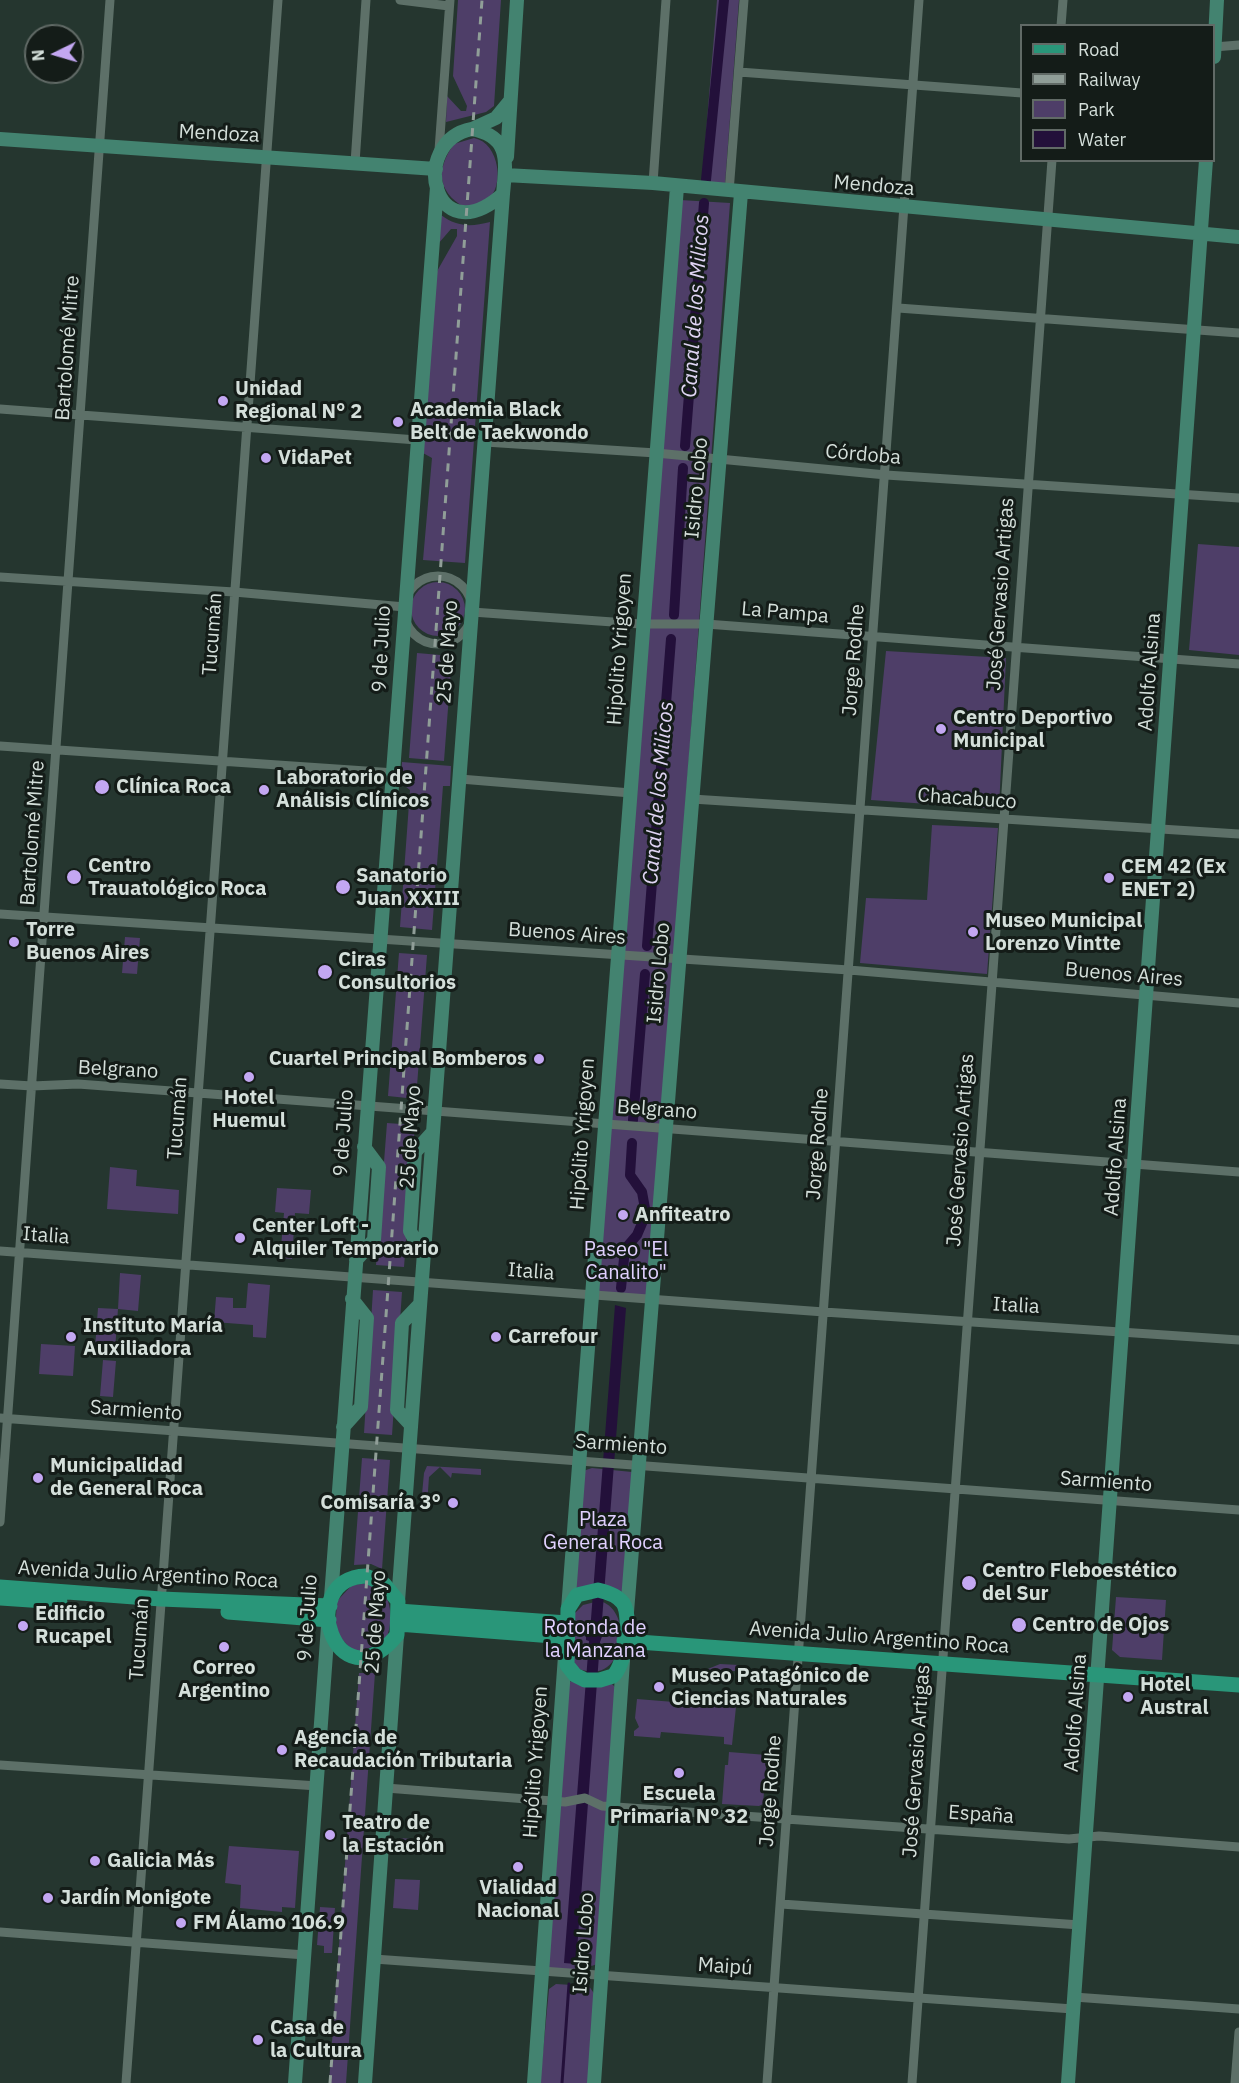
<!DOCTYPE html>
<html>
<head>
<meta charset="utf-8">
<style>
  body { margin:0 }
  #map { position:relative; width:1239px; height:2083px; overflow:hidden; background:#25362f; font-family:"IBM Plex Sans",sans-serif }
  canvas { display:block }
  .legend { position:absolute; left:1020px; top:24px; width:195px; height:138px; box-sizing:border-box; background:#141c18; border:2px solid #616a66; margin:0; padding:8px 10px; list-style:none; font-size:18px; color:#d4dfda }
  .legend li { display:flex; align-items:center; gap:12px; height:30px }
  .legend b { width:30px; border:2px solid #616a66 }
  .north { position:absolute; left:24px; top:24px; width:60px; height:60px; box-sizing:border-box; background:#141c18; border:2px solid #616a66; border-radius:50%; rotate:265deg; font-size:16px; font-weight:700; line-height:24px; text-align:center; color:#d4dfda }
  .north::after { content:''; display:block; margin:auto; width:21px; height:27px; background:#c3a7f2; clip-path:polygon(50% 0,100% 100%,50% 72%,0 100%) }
</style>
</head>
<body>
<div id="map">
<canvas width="1239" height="2083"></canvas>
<ul class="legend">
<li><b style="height:8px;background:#299679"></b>Road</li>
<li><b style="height:8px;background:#909e98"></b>Railway</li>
<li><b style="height:16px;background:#4e3e68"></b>Park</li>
<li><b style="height:16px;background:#23103a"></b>Water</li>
</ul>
<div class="north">N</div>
</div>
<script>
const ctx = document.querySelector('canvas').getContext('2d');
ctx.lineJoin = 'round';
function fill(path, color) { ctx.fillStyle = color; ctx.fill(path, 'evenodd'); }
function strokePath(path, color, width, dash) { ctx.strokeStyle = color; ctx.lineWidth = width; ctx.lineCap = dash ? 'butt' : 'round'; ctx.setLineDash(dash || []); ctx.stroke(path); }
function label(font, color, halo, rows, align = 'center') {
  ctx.font = font + ' "IBM Plex Sans",sans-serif'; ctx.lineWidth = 6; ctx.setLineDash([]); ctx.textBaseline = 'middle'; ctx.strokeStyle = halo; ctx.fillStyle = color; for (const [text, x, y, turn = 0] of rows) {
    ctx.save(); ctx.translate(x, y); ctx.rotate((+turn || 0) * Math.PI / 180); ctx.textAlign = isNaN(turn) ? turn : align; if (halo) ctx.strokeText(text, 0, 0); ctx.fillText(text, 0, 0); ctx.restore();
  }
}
fill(new Path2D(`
  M 458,0 L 501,0 L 494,106 L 486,112 L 446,122 L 447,96 L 461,111 L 466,111 L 467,106 L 453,76 Z
  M 717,0 L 739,0 L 725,184 L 702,181 Z
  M 474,138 C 500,143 505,188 487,200 C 482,204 471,205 464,207 C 437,191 436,169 454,144 Z
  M 680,200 L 730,203 L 649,1299 L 597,1291 Z
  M 441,215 C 457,227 471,227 490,222 L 465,563 L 423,560 L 432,458 L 423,453 L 436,273 L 457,236 L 457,229 L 451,229 L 438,244 Z
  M 1198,544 L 1239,547 L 1239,655 L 1189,650 Z
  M411 609a27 27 0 1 1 54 0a27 27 0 1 1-54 0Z
  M 886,651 L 1006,658 L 999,809 L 871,800 Z
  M 417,653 L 452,656 L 444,761 L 409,758 Z
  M 402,762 L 451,766 L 450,786 L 443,786 L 432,930 L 400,927 L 410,790 L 401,783 Z
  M 932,825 L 998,828 L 987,974 L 860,963 L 866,898 L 927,900 Z
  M 125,937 L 140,938 L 137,974 L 122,973 Z
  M 399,953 L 427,955 L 416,1099 L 388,1096 Z
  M 387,1123 L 415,1125 L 404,1267 L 376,1265 Z
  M 110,1167 L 137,1170 L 136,1186 L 179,1190 L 178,1214 L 107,1209 Z
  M 277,1188 L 311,1190 L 309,1214 L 295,1213 L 292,1259 L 280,1258 L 284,1213 L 275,1212 Z
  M 120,1273 L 141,1275 L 138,1311 L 118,1309 L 115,1350 L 95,1348 L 98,1308 L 118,1309 Z
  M 248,1283 L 270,1285 L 266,1338 L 253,1337 L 253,1325 L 214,1322 L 216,1297 L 233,1298 L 233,1308 L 246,1308 Z
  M 373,1290 L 402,1292 L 392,1435 L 364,1433 Z
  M 41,1344 L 75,1346 L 73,1376 L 39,1374 Z
  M 103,1360 L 116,1361 L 113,1397 L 100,1396 Z
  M 362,1458 L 390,1460 L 382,1569 L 371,1564 L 354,1565 Z
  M 427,1466 L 481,1469 L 481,1475 L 452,1473 L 451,1478 L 440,1467 L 429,1477 L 427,1505 L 421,1505 L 424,1473 Z
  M 592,1468 L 632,1472 L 625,1596 L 578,1593 L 572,1586 L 583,1471 Z
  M 370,1583 C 394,1592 394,1622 385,1642 L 355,1653 L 335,1632 L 337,1601 L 352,1585 Z
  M 1116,1597 L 1166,1600 L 1162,1660 L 1120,1657 L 1112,1650 Z
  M 599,1601 C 635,1608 626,1690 577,1668 L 570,1654 L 574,1614 L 583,1605 Z
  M 720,1664 L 739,1665 L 739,1671 L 733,1671 L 706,1682 L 681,1680 Z
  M 359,1673 L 375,1673 L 346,2083 L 329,2083 Z
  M 572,1681 L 611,1683 L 615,1687 L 597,1964 L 581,1970 L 550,1968 L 547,1965 L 569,1682 Z
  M 637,1699 L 736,1707 L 732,1745 L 724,1744 L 724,1737 L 661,1732 L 660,1738 L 634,1736 L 634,1731 L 639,1727 L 635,1718 Z
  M 729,1752 L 767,1755 L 763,1804 L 759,1806 L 722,1804 L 725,1765 L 728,1765 Z
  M 398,1838 L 431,1840 L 430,1854 L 397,1852 Z
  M 229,1846 L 299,1851 L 295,1908 L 282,1907 L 282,1912 L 240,1908 L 241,1885 L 225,1883 Z
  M 395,1879 L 420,1880 L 418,1910 L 393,1908 Z
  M 320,1907 L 335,1908 L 332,1953 L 324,1953 L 324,1946 L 317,1945 Z
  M 556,1984 L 589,1986 L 595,1995 L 588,2083 L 540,2083 L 549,1989 Z`), '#4e3e68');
fill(new Path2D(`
  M 615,1305 L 626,1308 L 601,1633 L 603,1634 L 600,1642 L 576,1964 L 564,1963 L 589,1641 L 586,1640 L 586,1632 L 590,1632 Z`), '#23103a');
strokePath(new Path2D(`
  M 562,2083 L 569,1984`), '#23103a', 3);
strokePath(new Path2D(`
  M 706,180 L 724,0
  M 685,446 L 704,203
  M 674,615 L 683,468
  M 647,946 L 671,639
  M 633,1120 L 645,974
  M 621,1288 L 625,1249 L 637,1235 L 646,1214 L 642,1192 L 630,1175 L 632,1143`), '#23103a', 10);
strokePath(new Path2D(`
  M 400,0 L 449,6
  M 1061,26 L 1063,0
  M 1214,47 L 1239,45
  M 739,72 L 1022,93
  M 439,150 L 450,0
  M 355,163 L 366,0
  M 653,183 L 666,0
  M 729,192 L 744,0
  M 898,308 L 1239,333
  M 0,409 L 417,440
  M 485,442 L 656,453 L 886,475 L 1239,498
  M404 610a34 34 0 1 1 68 0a34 34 0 1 1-68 0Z
  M 0,577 L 234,592 L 405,607
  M 472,612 L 641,624 L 706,624 L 1239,664
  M 0,746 L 395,773
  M 460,779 L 631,793
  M 692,799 L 1239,834
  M 0,914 L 849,970 L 1239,1003
  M 0,1084 L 32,1086 L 78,1084 L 198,1093 L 1239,1172
  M 0,1251 L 824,1312 L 1239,1340
  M 0,1418 L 1239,1510
  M 0,1522 L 110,0
  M 0,1765 L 318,1786
  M 386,1788 L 565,1802 L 585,1798 L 602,1806 L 1069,1839 L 1099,1836 L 1239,1847
  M 781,1904 L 1080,1925
  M 0,1932 L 305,1955
  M 374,1959 L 1073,2009
  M 1074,1997 L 1239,2009
  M 126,2083 L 278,0
  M 767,2083 L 919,0
  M 912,2083 L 1052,160
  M 1235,2083 L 1239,2032`), '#5d7068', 9);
strokePath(new Path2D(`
  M 1214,57 L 1217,0
  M 472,129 C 511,137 506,161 503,194 C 433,256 408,141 472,129 Z
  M 472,129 L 496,118 L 510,101
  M 0,139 L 436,169
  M 507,157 L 517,0
  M 505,175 L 653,183 L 1239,237
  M 423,1255 L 410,1231 L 415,1152 L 433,1132
  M 356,1260 L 374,1240 L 379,1167 L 364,1147
  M 411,1425 L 397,1410 L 402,1323 L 420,1304
  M 343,1427 L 361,1407 L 367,1318 L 352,1299
  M 331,1597 L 437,187
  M 398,1601 L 503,194
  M 568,1609 C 605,1135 640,661 677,187
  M 627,1612 L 741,193
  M 295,2083 L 328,1626
  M 365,2083 L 397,1635
  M 534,2083 L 565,1656
  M 594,2083 L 623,1661
  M 1068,2083 L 1206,160`), '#438370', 14);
strokePath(new Path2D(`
  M 366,1576 L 384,1584 L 398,1601 L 397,1635 C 336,1709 294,1578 366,1576 Z
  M 0,1587 L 161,1599 L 330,1606
  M 598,1590 C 607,1592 617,1595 623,1603 C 632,1617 625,1665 613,1676 L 600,1680 L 585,1680 L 575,1675 L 567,1665 L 568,1609 L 577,1595 Z
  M 0,1598 L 60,1602
  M 398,1611 L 567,1623
  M 228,1612 L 329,1620
  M 398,1624 L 566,1637
  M 624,1641 L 1239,1685`), '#299679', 15);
strokePath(new Path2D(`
  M 330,2083 L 482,0`), '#909e98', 3, [8, 8]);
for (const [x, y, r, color] of [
  [223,401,6,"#c3a7f2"],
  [398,422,6,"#c3a7f2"],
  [266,458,6,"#c3a7f2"],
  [941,729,6,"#c3a7f2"],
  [102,787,8,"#c3a7f2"],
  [264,790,6,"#c3a7f2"],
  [74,877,8,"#c3a7f2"],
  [1109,878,6,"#c3a7f2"],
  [343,887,8,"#c3a7f2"],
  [973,932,6,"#c3a7f2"],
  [14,942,6,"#c3a7f2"],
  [325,972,8,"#c3a7f2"],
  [539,1059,6,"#c3a7f2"],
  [249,1077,6,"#c3a7f2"],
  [623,1215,6,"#c3a7f2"],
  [240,1238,6,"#c3a7f2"],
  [71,1337,6,"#c3a7f2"],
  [496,1337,6,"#c3a7f2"],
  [38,1478,6,"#c3a7f2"],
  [453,1503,6,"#c3a7f2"],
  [969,1583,8,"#c3a7f2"],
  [1019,1625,8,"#c3a7f2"],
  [23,1626,6,"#c3a7f2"],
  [224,1647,6,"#c3a7f2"],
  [659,1687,6,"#c3a7f2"],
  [1128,1697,6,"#c3a7f2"],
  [282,1750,6,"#c3a7f2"],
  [679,1773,6,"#c3a7f2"],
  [330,1835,6,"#c3a7f2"],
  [95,1861,6,"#c3a7f2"],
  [518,1867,6,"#c3a7f2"],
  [48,1898,6,"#c3a7f2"],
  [181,1923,6,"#c3a7f2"],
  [258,2040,6,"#c3a7f2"]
]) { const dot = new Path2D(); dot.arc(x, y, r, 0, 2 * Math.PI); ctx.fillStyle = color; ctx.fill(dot); strokePath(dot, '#141c18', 2); }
label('20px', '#d4dfda', '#141c18', [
  ["Mendoza",219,134,3],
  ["Mendoza",874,186,5],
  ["Bartolomé Mitre",68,348,-86],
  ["Córdoba",863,455,5],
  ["Isidro Lobo",697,488,-85],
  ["José Gervasio Artigas",1001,594,-86],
  ["La Pampa",785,613,5],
  ["Tucumán",213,634,-86],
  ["9 de Julio",382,649,-87],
  ["Hipólito Yrigoyen",620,649,-86],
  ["25 de Mayo",448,652,-86],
  ["Jorge Rodhe",854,660,-86],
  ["Adolfo Alsina",1150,672,-86],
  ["Chacabuco",967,799,4],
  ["Bartolomé Mitre",33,833,-86],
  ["Buenos Aires",567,934,4],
  ["Isidro Lobo",659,973,-85],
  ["Buenos Aires",1124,975,5],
  ["Belgrano",118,1070,3],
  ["Belgrano",657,1110,4],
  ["Tucumán",178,1118,-86],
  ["9 de Julio",344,1133,-86],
  ["Hipólito Yrigoyen",583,1134,-86],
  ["25 de Mayo",411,1137,-86],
  ["Jorge Rodhe",818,1144,-86],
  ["José Gervasio Artigas",961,1150,-86],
  ["Adolfo Alsina",1116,1157,-86],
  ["Italia",46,1236,4],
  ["Italia",531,1272,4],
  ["Italia",1016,1306,3],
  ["Sarmiento",136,1411,4],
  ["Sarmiento",621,1445,4],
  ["Sarmiento",1106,1482,4],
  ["Avenida Julio Argentino Roca",148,1575,3],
  ["9 de Julio",308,1618,-86],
  ["25 de Mayo",376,1622,-86],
  ["Avenida Julio Argentino Roca",879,1638,4],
  ["Tucumán",140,1639,-86],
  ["Adolfo Alsina",1076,1713,-86],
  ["José Gervasio Artigas",917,1761,-86],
  ["Hipólito Yrigoyen",536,1762,-86],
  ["Jorge Rodhe",771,1791,-86],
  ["España",981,1815,4],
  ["Isidro Lobo",584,1943,-86],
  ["Maipú",725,1967,4]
]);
label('bold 20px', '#d4dfda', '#141c18', [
  ["Unidad",235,389],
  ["Regional N° 2",235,412],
  ["Academia Black",410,410],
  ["Belt de Taekwondo",410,433],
  ["VidaPet",278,458],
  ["Centro Deportivo",953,718],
  ["Municipal",953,741],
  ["Laboratorio de",276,778],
  ["Análisis Clínicos",276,801],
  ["Clínica Roca",116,787],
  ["Centro",88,866],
  ["Trauatológico Roca",88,889],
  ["CEM 42 (Ex",1121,867],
  ["ENET 2)",1121,890],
  ["Sanatorio",356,876],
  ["Juan XXIII",356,899],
  ["Museo Municipal",985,921],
  ["Lorenzo Vintte",985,944],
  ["Torre",26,930],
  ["Buenos Aires",26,953],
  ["Ciras",338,960],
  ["Consultorios",338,983],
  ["Cuartel Principal Bomberos",527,1059,"right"],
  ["Hotel",249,1098,"center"],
  ["Huemul",249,1121,"center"],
  ["Anfiteatro",635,1215],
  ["Center Loft -",252,1226],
  ["Alquiler Temporario",252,1249],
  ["Instituto María",83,1326],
  ["Auxiliadora",83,1349],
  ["Carrefour",508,1337],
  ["Municipalidad",50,1466],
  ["de General Roca",50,1489],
  ["Comisaría 3°",441,1503,"right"],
  ["Centro Fleboestético",982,1571],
  ["del Sur",982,1594],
  ["Edificio",35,1614],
  ["Rucapel",35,1637],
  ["Centro de Ojos",1032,1625],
  ["Correo",224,1668,"center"],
  ["Argentino",224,1691,"center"],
  ["Museo Patagónico de",671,1676],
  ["Ciencias Naturales",671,1699],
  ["Hotel",1140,1685],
  ["Austral",1140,1708],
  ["Agencia de",294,1738],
  ["Recaudación Tributaria",294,1761],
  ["Escuela",679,1794,"center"],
  ["Primaria N° 32",679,1817,"center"],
  ["Teatro de",342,1823],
  ["la Estación",342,1846],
  ["Galicia Más",107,1861],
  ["Vialidad",518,1888,"center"],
  ["Nacional",518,1911,"center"],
  ["Jardín Monigote",60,1898],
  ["FM Álamo 106.9",193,1923],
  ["Casa de",270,2028],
  ["la Cultura",270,2051]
], 'left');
label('20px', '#e1d1ff', '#141c18', [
  ["Paseo \"El",626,1250],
  ["Canalito\"",626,1273],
  ["Plaza",603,1520],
  ["General Roca",603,1543],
  ["Rotonda de",595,1628],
  ["la Manzana",595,1651]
]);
label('italic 21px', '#e0d5f4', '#141c18', [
  ["Canal de los Milicos",696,306,-86],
  ["Canal de los Milicos",659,793,-85]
]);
</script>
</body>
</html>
